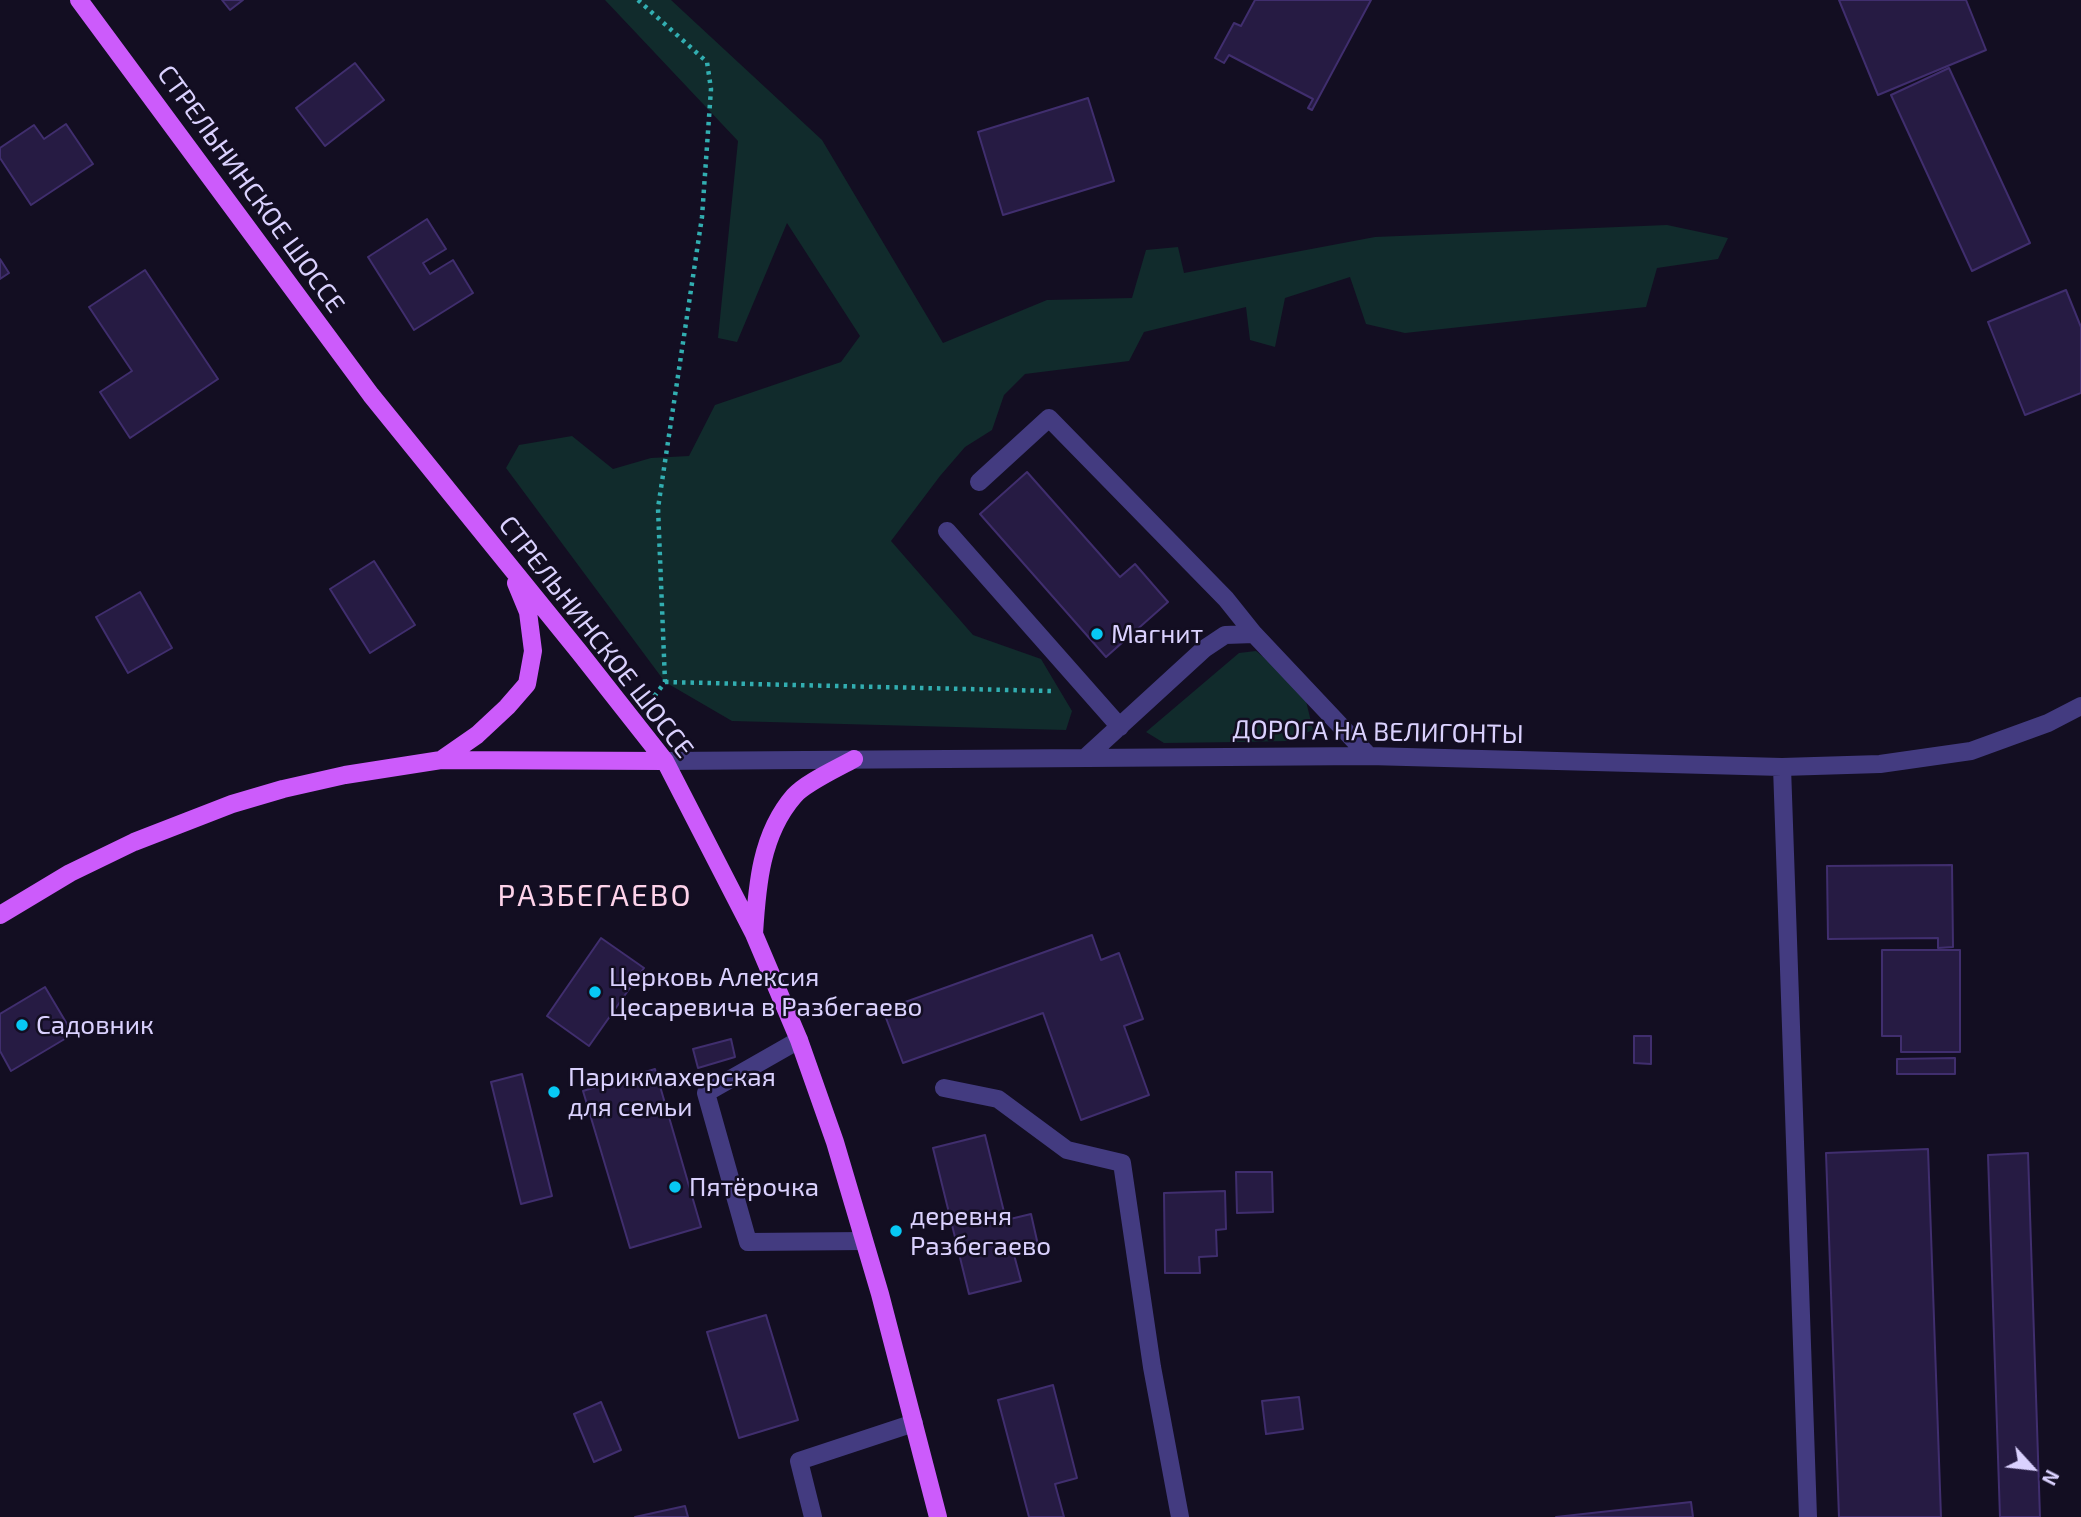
<!DOCTYPE html>
<html>
<head>
<meta charset="utf-8">
<style>
  body { margin:0 }
  #map { position:relative; width:2081px; height:1517px; overflow:hidden; background:#130e22; font-family:"Exo 2",sans-serif }
  canvas { display:block }
  .north { position:absolute; left:1997px; top:1433px; width:70px; height:70px; -webkit-text-stroke:5px #130e22; paint-order:stroke; rotate:117deg; font-size:19px; font-weight:700; line-height:28px; text-align:center; color:#dad1fe }
  .north::after { content:''; display:block; margin:auto; width:24px; height:32px; background:#dad1fe; clip-path:polygon(50% 0,100% 100%,50% 72%,0 100%) }
</style>
</head>
<body>
<div id="map">
<canvas width="2081" height="1517"></canvas>
<div class="north">N</div>
</div>
<script>
const ctx = document.querySelector('canvas').getContext('2d');
ctx.lineJoin = 'round';
function fill(path, color) { ctx.fillStyle = color; ctx.fill(path, 'evenodd'); }
function strokePath(path, color, width, dash) { ctx.strokeStyle = color; ctx.lineWidth = width; ctx.lineCap = dash ? 'butt' : 'round'; ctx.setLineDash(dash || []); ctx.stroke(path); }
function label(font, color, halo, rows, align = 'center') {
  ctx.font = font + ' "Exo 2",sans-serif'; ctx.lineWidth = 5; ctx.setLineDash([]); ctx.textBaseline = 'middle'; ctx.strokeStyle = halo; ctx.fillStyle = color; for (const [text, x, y, turn = 0] of rows) {
    ctx.save(); ctx.translate(x, y); ctx.rotate((+turn || 0) * Math.PI / 180); ctx.textAlign = isNaN(turn) ? turn : align; if (halo) ctx.strokeText(text, 0, 0); ctx.fillText(text, 0, 0); ctx.restore();
  }
}
fill(new Path2D(`
  M 605,0 L 671,0 L 822,140 L 943,343 L 1047,300 L 1132,298 L 1146,250 L 1178,247 L 1184,273 L 1375,237 L 1667,225 L 1728,238 L 1718,259 L 1657,268 L 1646,307 L 1405,333 L 1366,324 L 1350,277 L 1285,298 L 1275,347 L 1250,340 L 1246,307 L 1144,332 L 1129,361 L 1025,374 L 1004,395 L 992,430 L 965,447 L 940,476 L 891,541 L 973,635 L 1041,659 L 1072,711 L 1066,730 L 732,721 L 665,682 L 506,468 L 519,445 L 572,436 L 613,469 L 651,458 L 689,456 L 715,405 L 841,362 L 860,336 L 787,223 L 737,342 L 718,338 L 738,141 Z
  M 1256,651 L 1278,669 L 1306,701 L 1313,730 L 1287,741 L 1241,742 L 1164,743 L 1146,732 L 1239,653 Z`), '#112b2c');
const building = new Path2D(`
  M 222,0 L 243,0 L 230,10 Z
  M 1255,0 L 1371,0 L 1312,110 L 1308,108 L 1313,99 L 1229,55 L 1224,63 L 1215,58 L 1234,23 L 1241,26 Z
  M 1839,0 L 1966,0 L 1986,50 L 1878,95 Z
  M 355,63 L 384,100 L 325,146 L 296,108 Z
  M 1949,68 L 2030,243 L 1972,271 L 1891,95 Z
  M 1088,98 L 1114,181 L 1003,215 L 978,132 Z
  M 66,124 L 93,164 L 31,205 L 0,158 L 0,148 L 34,125 L 44,139 Z
  M 427,219 L 446,249 L 423,263 L 430,274 L 453,260 L 473,293 L 414,330 L 368,257 Z
  M 0,259 L 9,273 L 0,279 Z
  M 145,270 L 218,379 L 130,438 L 100,392 L 132,371 L 89,307 Z
  M 2066,290 L 2081,327 L 2081,393 L 2025,415 L 1988,322 Z
  M 1027,472 L 1120,577 L 1135,564 L 1168,602 L 1106,657 L 980,514 Z
  M 374,561 L 415,625 L 370,653 L 330,589 Z
  M 140,592 L 172,648 L 128,673 L 96,617 Z
  M 1952,865 L 1953,947 L 1938,948 L 1938,938 L 1828,939 L 1827,866 Z
  M 1092,935 L 1101,960 L 1119,953 L 1143,1019 L 1124,1026 L 1149,1095 L 1081,1120 L 1043,1013 L 903,1063 L 883,1010 Z
  M 601,938 L 644,968 L 589,1046 L 547,1016 Z
  M 1882,950 L 1960,950 L 1960,1052 L 1901,1052 L 1901,1036 L 1882,1036 Z
  M 45,987 L 73,1034 L 11,1071 L 0,1051 L 0,1014 Z
  M 1634,1036 L 1651,1036 L 1651,1064 L 1634,1063 Z
  M 731,1039 L 735,1057 L 698,1068 L 693,1049 Z
  M 1955,1058 L 1955,1074 L 1897,1074 L 1897,1059 Z
  M 655,1069 L 701,1227 L 630,1248 L 583,1091 Z
  M 522,1074 L 552,1196 L 521,1204 L 491,1082 Z
  M 985,1135 L 1006,1220 L 1031,1214 L 1038,1245 L 1013,1251 L 1021,1281 L 969,1294 L 933,1148 Z
  M 1928,1149 L 1941,1517 L 1839,1517 L 1826,1153 Z
  M 2028,1153 L 2040,1517 L 2000,1517 L 1988,1155 Z
  M 1236,1172 L 1272,1172 L 1273,1212 L 1237,1213 Z
  M 1225,1191 L 1226,1229 L 1216,1230 L 1217,1256 L 1199,1257 L 1200,1273 L 1165,1273 L 1164,1193 Z
  M 766,1315 L 798,1420 L 739,1438 L 707,1332 Z
  M 1053,1385 L 1077,1478 L 1055,1484 L 1064,1517 L 1029,1517 L 998,1400 Z
  M 1299,1397 L 1303,1429 L 1266,1434 L 1262,1401 Z
  M 601,1402 L 621,1450 L 594,1462 L 574,1414 Z
  M 1691,1502 L 1693,1517 L 1556,1517 Z
  M 685,1506 L 688,1517 L 635,1517 Z`);
fill(building, '#261b43');
strokePath(building, '#402e6e', 2);
strokePath(new Path2D(`
  M 638,0 L 707,62 L 711,89 L 702,217 L 658,508 L 665,682 L 650,702
  M 665,682 L 1052,691`), '#32aeb1', 4.5, [3.5, 5]);
strokePath(new Path2D(`
  M 979,482 L 1049,418 L 1226,599 L 1254,634
  M 947,531 L 1120,727
  M 1085,758 L 1204,649 L 1225,635 L 1254,634 L 1369,756
  M 665,761 L 1369,756 L 1782,767 L 1880,764 L 1971,751 L 2048,723 L 2081,706
  M 1782,767 L 1808,1517
  M 799,1040 L 706,1093 L 748,1242 L 864,1241
  M 944,1088 L 998,1099 L 1067,1150 L 1122,1163 L 1152,1367 L 1180,1517
  M 813,1517 L 799,1461 L 914,1423`), '#433b80', 18);
strokePath(new Path2D(`
  M 79,0 L 371,395 L 580,653 L 665,761 L 754,934 L 799,1040 L 835,1142 L 880,1294 L 938,1517
  M 441,760 L 477,735 L 507,707 L 527,684 L 533,651 L 528,612 L 516,583
  M 0,915 L 70,873 L 134,842 L 232,804 L 283,789 L 345,775 L 441,760 L 665,761
  M 754,934 C 757,885 761,834 794,796 C 805,783 838,768 854,759`), '#cc5bfb', 18);
for (const [x, y, r, color] of [
  [1097,634,7,"#07c8f4"],
  [595,992,7,"#07c8f4"],
  [22,1025,7,"#07c8f4"],
  [554,1092,7,"#07c8f4"],
  [675,1187,7,"#07c8f4"],
  [896,1231,7,"#07c8f4"]
]) { const dot = new Path2D(); dot.arc(x, y, r, 0, 2 * Math.PI); ctx.fillStyle = color; ctx.fill(dot); strokePath(dot, '#130e22', 2.5); }
label('26px', '#dad1fe', '#130e22', [
  ["СТРЕЛЬНИНСКОЕ ШОССЕ",251,189,54],
  ["СТРЕЛЬНИНСКОЕ ШОССЕ",596,637,52],
  ["ДОРОГА НА ВЕЛИГОНТЫ",1378,732,1]
]);
label('26px', '#dad1fe', '#130e22', [
  ["Магнит",1111,634],
  ["Церковь Алексия",609,977],
  ["Цесаревича в Разбегаево",609,1007],
  ["Садовник",36,1025],
  ["Парикмахерская",568,1077],
  ["для семьи",568,1107],
  ["Пятёрочка",689,1187],
  ["деревня",910,1216],
  ["Разбегаево",910,1246]
], 'left');
ctx.letterSpacing = '2px';
label('30px', '#fed3ea', '#130e22', [
  ["РАЗБЕГАЕВО",595,896]
]);
ctx.letterSpacing = '0px';
</script>
</body>
</html>
